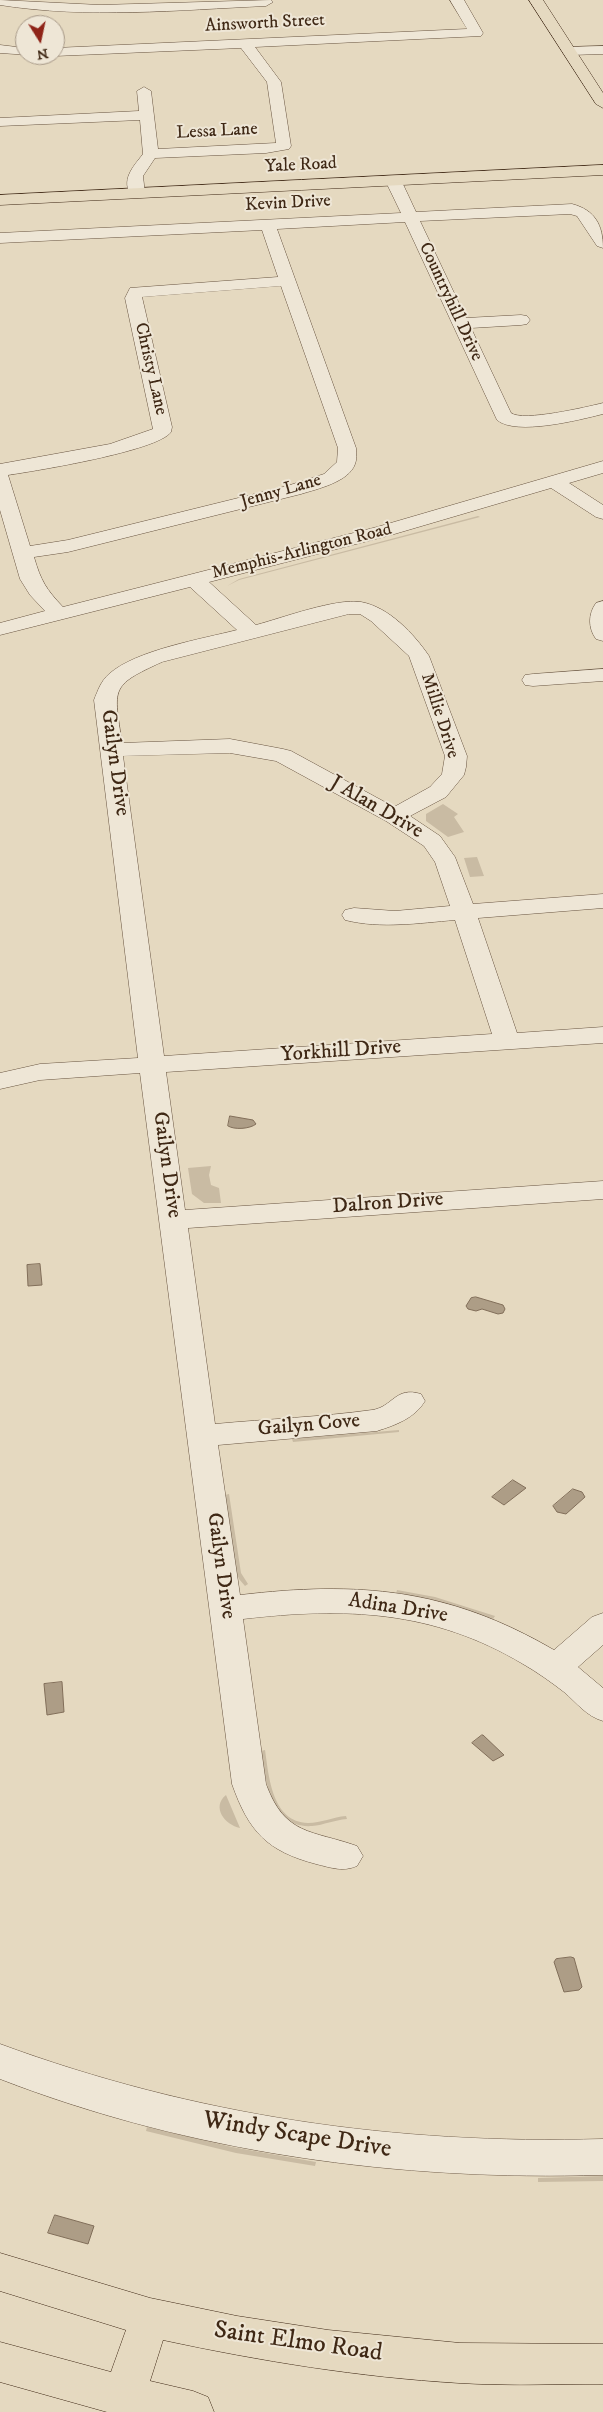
<!DOCTYPE html>
<html>
<head>
<meta charset="utf-8">
<style>
  body { margin:0 }
  #map { position:relative; width:603px; height:2412px; overflow:hidden; background:#e5d9c0; font-family:"IM FELL DW Pica",serif }
  canvas { display:block }
  .north { position:absolute; left:15px; top:15px; width:50px; height:50px; box-sizing:border-box; background:#eee6d6; border:1px solid #a89a89; border-radius:50%; rotate:170deg; font-size:14px; font-weight:700; line-height:20px; text-align:center; color:#3f2815 }
  .north::after { content:''; display:block; margin:auto; width:18px; height:22px; background:#8f2418; clip-path:polygon(50% 0,100% 100%,50% 72%,0 100%) }
</style>
</head>
<body>
<div id="map">
<canvas width="603" height="2412"></canvas>
<div class="north">N</div>
</div>
<script>
const ctx = document.querySelector('canvas').getContext('2d');
ctx.lineJoin = 'round';
function fill(path, color) { ctx.fillStyle = color; ctx.fill(path, 'evenodd'); }
function strokePath(path, color, width, dash) { ctx.strokeStyle = color; ctx.lineWidth = width; ctx.lineCap = dash ? 'butt' : 'round'; ctx.setLineDash(dash || []); ctx.stroke(path); }
function label(font, color, halo, rows, align = 'center') {
  ctx.font = font + ' "IM FELL DW Pica",serif'; ctx.lineWidth = 4; ctx.setLineDash([]); ctx.textBaseline = 'middle'; ctx.strokeStyle = halo; ctx.fillStyle = color; for (const [text, x, y, turn = 0] of rows) {
    ctx.save(); ctx.translate(x, y); ctx.rotate((+turn || 0) * Math.PI / 180); ctx.textAlign = isNaN(turn) ? turn : align; if (halo) ctx.strokeText(text, 0, 0); ctx.fillText(text, 0, 0); ctx.restore();
  }
}
fill(new Path2D(`
  M 478,516 L 480,517 L 239,580 L 227,586 L 239,579 Z
  M 443,804 L 458,814 L 454,817 L 464,832 L 448,837 L 426,821 L 426,814 Z
  M 477,857 L 484,876 L 470,877 L 464,858 Z
  M 211,1166 L 209,1175 L 211,1185 L 219,1188 L 221,1203 L 204,1203 L 192,1194 L 188,1168 Z
  M 399,1430 L 399,1432 L 293,1442 L 292,1439 Z
  M 229,1494 L 241,1573 L 248,1584 L 245,1586 L 239,1579 L 236,1572 L 225,1495 Z
  M 397,1590 L 435,1597 L 495,1616 L 493,1619 L 443,1603 L 396,1594 Z
  M 265,1750 C 269,1777 272,1822 308,1823 C 321,1823 333,1817 346,1816 L 347,1819 C 334,1820 324,1825 312,1826 C 272,1829 265,1780 261,1751 Z
  M 226,1795 L 240,1828 C 225,1825 211,1807 226,1795 Z
  M 147,2127 L 232,2147 L 316,2162 L 315,2166 L 236,2153 L 146,2131 Z
  M 603,2176 L 603,2181 L 538,2182 L 538,2178 Z`), '#c9bba3');
const water = new Path2D(`
  M 230,1116 L 253,1120 L 256,1124 C 250,1129 234,1130 228,1126 Z
  M 40,1264 L 42,1285 L 28,1286 L 27,1265 Z
  M 476,1297 L 503,1305 L 505,1309 L 503,1313 L 498,1314 L 482,1309 L 476,1311 L 468,1309 L 466,1306 L 471,1298 Z
  M 513,1480 L 526,1488 L 504,1505 L 492,1497 Z
  M 573,1489 L 582,1492 L 585,1497 L 566,1514 L 557,1512 L 553,1506 Z
  M 62,1682 L 64,1712 L 47,1715 L 44,1684 Z
  M 482,1735 L 483,1735 L 504,1755 L 493,1761 L 472,1743 Z
  M 571,1957 L 574,1958 L 582,1987 L 579,1990 L 564,1992 L 554,1962 L 556,1959 Z
  M 55,2215 L 94,2226 L 88,2244 L 48,2233 Z`);
fill(water, '#ad9d86');
strokePath(water, '#816e59', 1);
const minor = new Path2D(`
  M 0,0 L 100,5 L 271,0 L 273,2 L 266,6 C 178,10 88,19 0,5 Z
  M 450,0 L 464,0 L 483,33 L 481,36 L 255,47 L 281,82 L 291,146 L 289,149 L 266,153 L 155,158 L 143,176 L 145,194 L 142,197 L 132,197 C 120,180 133,167 143,154 L 140,120 L 0,126 L 0,118 L 139,111 L 137,91 L 144,87 L 151,91 L 158,149 L 276,143 L 267,82 L 241,48 L 55,56 L 50,55 L 55,55 L 55,48 L 467,29 Z
  M 0,45 L 25,48 L 25,55 L 30,55 L 0,53 Z
  M 603,46 L 603,54 L 570,55 L 563,51 L 570,47 Z
  M 394,177 L 402,182 L 416,212 L 572,204 C 595,210 603,225 603,248 L 597,246 L 577,216 L 570,214 L 420,221 L 466,318 L 521,315 L 527,316 L 530,320 L 527,324 L 521,325 L 471,328 L 511,413 C 523,422 587,407 603,403 L 603,414 C 579,420 516,436 497,420 L 405,222 L 277,229 L 356,448 C 356,453 357,460 355,464 C 349,482 317,489 301,494 L 68,552 L 34,557 C 41,581 46,589 63,607 L 377,527 L 603,461 L 603,473 L 569,483 L 603,505 L 603,519 L 596,517 L 551,488 L 391,535 L 209,582 L 256,625 C 282,618 336,598 361,602 C 389,607 414,634 429,656 L 467,756 L 466,767 L 464,775 L 446,797 L 410,816 L 440,836 L 455,857 L 473,904 L 603,894 L 603,908 L 478,918 L 517,1033 L 603,1027 L 603,1043 L 166,1072 L 185,1210 L 603,1181 L 603,1199 L 188,1228 L 215,1424 C 268,1419 321,1417 372,1410 C 393,1407 395,1386 421,1394 L 425,1401 C 415,1418 396,1425 377,1431 L 218,1445 L 240,1595 C 358,1581 448,1588 554,1650 L 592,1617 L 603,1613 L 603,1645 L 578,1667 L 603,1688 L 603,1721 C 586,1716 577,1703 564,1692 C 551,1682 537,1672 523,1664 C 433,1610 345,1607 243,1619 L 266,1784 C 285,1836 312,1830 357,1846 L 363,1856 L 357,1866 C 343,1872 332,1868 316,1864 C 267,1851 249,1832 232,1784 L 140,1073 L 40,1080 L 0,1089 L 0,1073 L 40,1064 L 138,1058 L 94,700 C 98,690 101,681 109,674 C 136,650 202,639 237,630 L 190,587 L 0,635 L 0,623 L 45,611 L 30,595 L 20,579 L 0,510 L 0,464 L 110,444 L 153,429 L 125,298 L 130,288 L 278,277 L 262,230 L 0,243 L 0,233 L 401,213 L 386,182 ZM 281,286 L 338,448 L 337,462 L 324,474 L 287,486 L 68,540 L 30,546 L 8,475 C 35,471 158,451 171,432 L 172,427 L 142,297 ZM 349,614 L 360,614 L 371,621 L 409,656 L 445,756 L 442,774 L 430,787 L 394,807 L 291,751 L 283,749 L 230,739 L 122,743 C 114,688 109,686 162,662 ZM 230,753 L 276,761 L 386,821 L 424,846 L 435,862 L 450,906 L 395,911 L 354,908 L 345,910 L 342,915 L 345,920 C 381,929 419,923 455,920 L 492,1034 L 164,1056 L 123,756 Z
  M 603,601 L 603,641 L 596,639 C 588,628 588,614 596,603 Z
  M 603,669 L 603,681 L 533,686 L 525,685 L 522,680 L 525,675 L 533,674 Z
  M 0,2044 C 195,2116 396,2145 603,2139 L 603,2175 C 399,2181 191,2153 0,2079 Z`);
const major = new Path2D(`
  M 529,0 L 543,0 L 603,93 L 603,108 L 596,104 Z
  M 603,165 L 603,175 L 0,205 L 0,195 Z
  M 0,2253 L 150,2298 L 237,2316 L 328,2330 L 460,2343 L 603,2344 L 603,2384 C 555,2384 507,2386 459,2383 C 359,2377 261,2361 163,2340 L 150,2381 L 193,2391 L 208,2397 L 214,2412 L 107,2412 L 0,2382 L 0,2342 L 111,2372 L 126,2330 L 0,2291 Z`);
strokePath(minor, '#685440', 1);
strokePath(major, '#3f2815', 1);
fill(minor, '#eee6d6');
fill(major, '#e5d9c0');
label('18px', '#3f2815', '#eee6d6', [
  ["Ainsworth Street",265,24,-3],
  ["Lessa Lane",217,132,-3],
  ["Yale Road",301,166,-3],
  ["Kevin Drive",288,204,-3],
  ["Countryhill Drive",450,302,65],
  ["Christy Lane",150,369,77],
  ["Jenny Lane",281,492,-16],
  ["Memphis-Arlington Road",302,552,-14],
  ["Millie Drive",439,716,72]
]);
label('21px', '#3f2815', '#eee6d6', [
  ["Gailyn Drive",114,763,82],
  ["J Alan Drive",376,808,30],
  ["Yorkhill Drive",341,1052,-4],
  ["Gailyn Drive",166,1165,82],
  ["Dalron Drive",388,1204,-4],
  ["Gailyn Cove",309,1426,-5],
  ["Gailyn Drive",220,1566,82],
  ["Adina Drive",398,1609,9]
]);
label('25px', '#3f2815', '#eee6d6', [
  ["Windy Scape Drive",297,2136,9],
  ["Saint Elmo Road",298,2343,8]
]);
</script>
</body>
</html>
